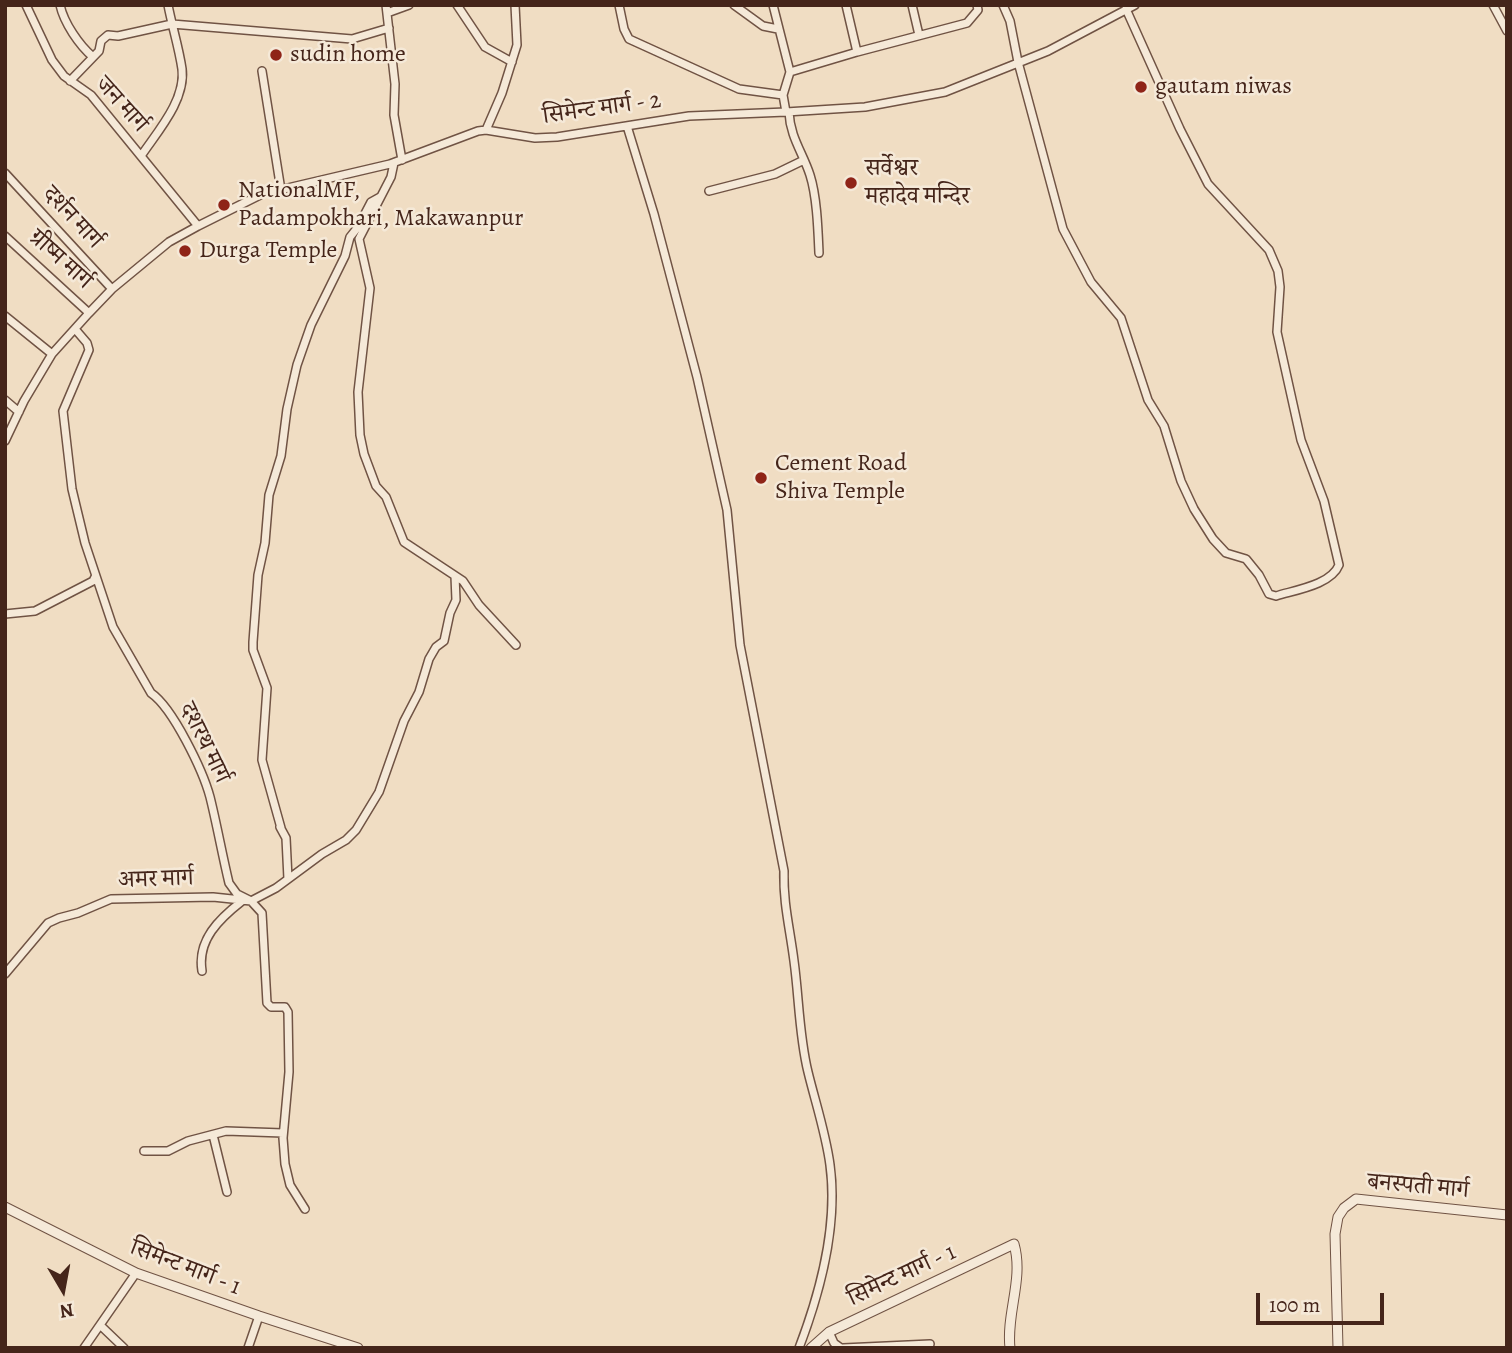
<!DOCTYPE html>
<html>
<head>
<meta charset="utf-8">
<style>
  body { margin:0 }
  #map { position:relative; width:1512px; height:1353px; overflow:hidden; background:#f0ddc3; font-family:Alegreya,serif }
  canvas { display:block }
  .frame { position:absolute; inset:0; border:7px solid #45251a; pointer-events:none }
  .north { position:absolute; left:28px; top:1255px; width:70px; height:70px; -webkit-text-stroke:5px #f5e9d8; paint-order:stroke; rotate:170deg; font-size:19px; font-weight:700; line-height:28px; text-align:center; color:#45251a }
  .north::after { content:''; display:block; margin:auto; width:24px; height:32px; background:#45251a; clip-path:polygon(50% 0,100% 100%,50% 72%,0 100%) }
  .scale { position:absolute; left:1256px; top:1293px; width:128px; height:32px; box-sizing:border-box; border:4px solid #45251a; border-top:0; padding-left:9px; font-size:21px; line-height:24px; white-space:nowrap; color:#45251a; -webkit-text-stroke:5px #f5e9d8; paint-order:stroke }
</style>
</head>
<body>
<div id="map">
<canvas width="1512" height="1353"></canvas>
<div class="frame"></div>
<div class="north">N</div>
<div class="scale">100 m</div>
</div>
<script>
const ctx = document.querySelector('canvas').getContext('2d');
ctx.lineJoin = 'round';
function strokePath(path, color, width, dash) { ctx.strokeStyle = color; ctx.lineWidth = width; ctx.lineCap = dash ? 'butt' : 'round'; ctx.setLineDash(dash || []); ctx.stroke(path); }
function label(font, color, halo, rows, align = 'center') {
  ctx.font = font + ' Alegreya,"Noto Serif Devanagari",serif'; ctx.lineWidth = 5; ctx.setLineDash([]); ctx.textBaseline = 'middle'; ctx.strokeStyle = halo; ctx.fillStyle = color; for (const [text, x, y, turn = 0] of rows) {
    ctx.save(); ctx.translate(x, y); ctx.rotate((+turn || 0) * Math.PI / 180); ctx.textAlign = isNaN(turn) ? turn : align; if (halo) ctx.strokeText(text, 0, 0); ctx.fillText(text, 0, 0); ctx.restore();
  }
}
const minor = new Path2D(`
  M 26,5 L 52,60 L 64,76 L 91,95 L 198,226
  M 60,5 C 64,23 79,45 93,57
  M 386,5 L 395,84 L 394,115 L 402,160
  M 457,5 L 485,47 L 512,62
  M 619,5 L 624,29 L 629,39 L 739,89 L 783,95
  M 734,5 L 763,26 L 778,29
  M 773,5 L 790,72 L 783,95 L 786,112
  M 846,5 L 857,52 L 967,23 L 978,10 L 977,5
  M 912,5 L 919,35
  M 1003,5 L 1010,21 L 1018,62 L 1063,229 L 1091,282 L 1121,318 L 1148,400 L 1164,426 L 1181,481 L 1194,509 L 1213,539 L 1226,553 L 1246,559 L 1259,575 L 1269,594 L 1276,596 C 1295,590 1331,585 1339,565 L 1324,501 L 1301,440 L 1277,332 L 1280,287 L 1278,271 L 1269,250 L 1208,184 L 1180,129 L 1126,9
  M 1493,5 L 1507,31
  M 387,13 L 409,5
  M 262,71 L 281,190
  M 790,72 L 857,52
  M 70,81 L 99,51 L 101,41 L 108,35 L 118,36 L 172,24 L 352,39 L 389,28
  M 789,112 C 790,137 803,153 810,175 C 817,197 818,230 819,253
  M 627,126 L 654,214 L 697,377 L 727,510 L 740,645 L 784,871 C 783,903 790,929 794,961 C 799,997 799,1036 808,1072 C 815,1101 826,1134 830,1165 C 838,1224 820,1293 799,1348
  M 486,130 L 502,93 L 517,45 L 515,5
  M 141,156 C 157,132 186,100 182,69 C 179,48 172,26 168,5
  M 394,163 L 391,177 L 359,239 L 370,288 L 358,392 L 360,435 L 364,454 L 376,486 L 386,497 L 404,542 L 463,581 L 479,605 L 516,645
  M 5,173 L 112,289
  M 709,191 L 775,174 L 804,160
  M 5,236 L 89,313
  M 5,316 L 52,354
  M 75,329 L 87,343 L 89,350 L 63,411 L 72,489 L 85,543 L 113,627 L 151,693 C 173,708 203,771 210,797 C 217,825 222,854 229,883 L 237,894 L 251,901 L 262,913 L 267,1003 L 271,1007 L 285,1007 L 288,1012 L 289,1072 L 283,1138 L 285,1164 L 290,1185 L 305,1209
  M 5,400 L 19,412
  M 5,441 L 24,401 L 52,354 L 89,313 L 112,289 L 169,242 L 198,226 L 262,194 L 390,164 L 478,131 L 486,130 L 535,138 L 557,137 L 689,116 L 786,112 L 865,107 L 945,92 L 1048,51 L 1135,5
  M 5,614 L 35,611 L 93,581 L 95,577
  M 280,827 L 286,838 L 288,879
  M 281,828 L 262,760 L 267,688 L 253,650 L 253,642 L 258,575 L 265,543 L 269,495 L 281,456 L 287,409 L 297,365 L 311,325 L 345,256 L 350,237 L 358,227 L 371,202 L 380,197
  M 202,971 C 197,940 219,919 242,901
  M 5,974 L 48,923 L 59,918 L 78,913 L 111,899 L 213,897 L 251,901 L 276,888 L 322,854 L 346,840 L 356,830 L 379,792 L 404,721 L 419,692 L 429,659 L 436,647 L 444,641 L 450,613 L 456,600 L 455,576
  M 213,1135 L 227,1192
  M 144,1151 L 168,1151 L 188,1141 L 226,1131 L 283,1133
  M 100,1325 L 124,1348
  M 829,1332 L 834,1343 L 841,1348
  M 84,1348 L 136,1273
  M 248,1348 L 259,1316
  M 843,1348 L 930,1344`);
const tertiary = new Path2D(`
  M 5,1207 L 136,1273 L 259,1316 L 358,1348
  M 811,1348 L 829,1332 L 1014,1244 C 1024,1279 1006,1313 1010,1348
  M 1338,1348 L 1335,1234 L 1338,1217 L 1344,1208 L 1356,1199 L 1507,1215`);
strokePath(minor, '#705344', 10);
strokePath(tertiary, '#705344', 11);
strokePath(minor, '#f5e9d8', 7);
strokePath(tertiary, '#f5e9d8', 9);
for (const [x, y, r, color] of [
  [276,55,7,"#8f2418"],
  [1141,87,7,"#8f2418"],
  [851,183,7,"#8f2418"],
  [224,205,7,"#8f2418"],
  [185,251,7,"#8f2418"],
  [761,478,7,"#8f2418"]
]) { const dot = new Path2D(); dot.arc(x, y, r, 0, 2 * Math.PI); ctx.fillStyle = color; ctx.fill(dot); strokePath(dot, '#f5e9d8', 2.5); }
label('24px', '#45251a', '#f5e9d8', [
  ["sudin home",290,55],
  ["gautam niwas",1155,87],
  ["सर्वेश्वर",865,169],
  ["महादेव मन्दिर",865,197],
  ["NationalMF,",238,191],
  ["Padampokhari, Makawanpur",238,219],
  ["Durga Temple",199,251],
  ["Cement Road",775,464],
  ["Shiva Temple",775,492]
], 'left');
label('24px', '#45251a', '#f5e9d8', [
  ["जन मार्ग",121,105,48],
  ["सिमेन्ट मार्ग - 2",602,109,-8],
  ["दर्शन मार्ग",72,218,47],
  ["ग्रीष्म मार्ग",60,260,42],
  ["दशरथ मार्ग",204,743,64],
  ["अमर मार्ग",156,880,-2],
  ["बनस्पती मार्ग",1418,1187,5],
  ["सिमेन्ट मार्ग - 1",185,1268,21],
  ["सिमेन्ट मार्ग - 1",902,1276,-25]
]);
</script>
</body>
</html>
